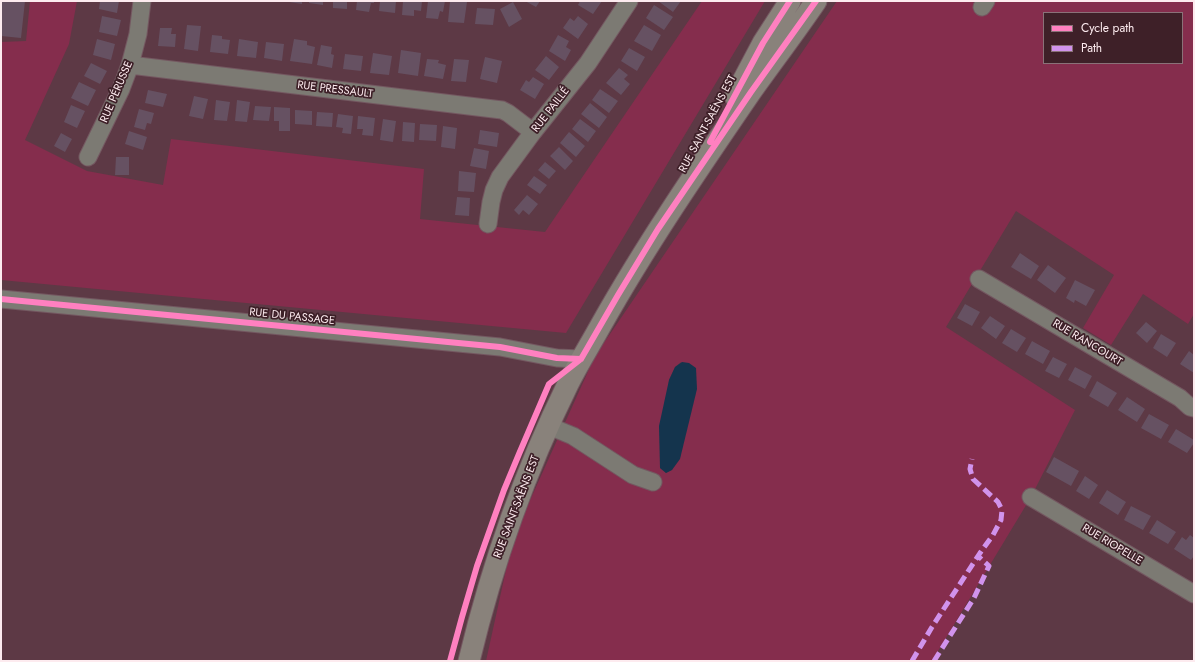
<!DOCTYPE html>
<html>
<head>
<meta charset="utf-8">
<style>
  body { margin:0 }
  #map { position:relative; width:1195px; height:662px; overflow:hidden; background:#5d3945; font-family:Jost,sans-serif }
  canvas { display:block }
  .frame { position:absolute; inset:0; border:2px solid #fdebef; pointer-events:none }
  .legend { position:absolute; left:1043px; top:12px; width:140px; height:52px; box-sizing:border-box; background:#3e2028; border:1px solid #8a7178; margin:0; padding:5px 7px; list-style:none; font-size:12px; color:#fdebef }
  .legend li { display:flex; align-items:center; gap:8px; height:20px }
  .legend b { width:20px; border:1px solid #8a7178 }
</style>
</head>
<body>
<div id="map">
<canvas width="1195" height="662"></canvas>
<div class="frame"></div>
<ul class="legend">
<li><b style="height:5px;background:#ff80c0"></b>Cycle path</li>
<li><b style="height:5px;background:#d193ec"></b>Path</li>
</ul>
</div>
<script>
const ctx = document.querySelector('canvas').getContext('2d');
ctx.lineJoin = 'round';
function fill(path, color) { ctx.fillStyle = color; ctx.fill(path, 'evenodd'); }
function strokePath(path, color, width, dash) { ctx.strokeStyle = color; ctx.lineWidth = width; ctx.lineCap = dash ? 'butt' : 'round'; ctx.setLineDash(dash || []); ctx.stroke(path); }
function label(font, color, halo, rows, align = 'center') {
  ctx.font = font + ' Jost,sans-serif'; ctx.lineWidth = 3.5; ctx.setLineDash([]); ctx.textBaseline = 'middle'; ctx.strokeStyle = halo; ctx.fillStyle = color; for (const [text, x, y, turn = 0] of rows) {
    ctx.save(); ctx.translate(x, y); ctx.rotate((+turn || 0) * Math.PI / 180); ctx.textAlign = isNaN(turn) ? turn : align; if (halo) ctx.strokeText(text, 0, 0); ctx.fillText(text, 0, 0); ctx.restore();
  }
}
fill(new Path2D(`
  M 30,1 L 77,1 L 69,44 L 25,140 L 87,171 L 163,185 L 171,139 L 424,169 L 420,219 L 545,232 L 702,1 L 765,1 L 566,333 L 1,280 L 1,42 L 26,41 Z
  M 837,1 L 971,1 L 982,7 L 986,1 L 1194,1 L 1194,314 L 1188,324 L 1143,294 L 1111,345 L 1083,328 L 1114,275 L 1016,211 L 946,327 L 1075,410 L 1031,497 L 932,661 L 486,661 L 513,538 L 595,356 ZM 1044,13 L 1182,13 L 1182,63 L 1044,63 ZM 681,362 L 672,470 L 666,473 L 660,468 L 669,380 L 675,367 Z`), '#852d4d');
fill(new Path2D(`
  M 682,362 L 689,363 L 696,368 L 697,389 L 680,459 L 672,470 L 666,473 L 660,468 L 659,426 L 669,380 L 675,367 Z`), '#14344d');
fill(new Path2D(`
  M 1,1 L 25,1 L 21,38 L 1,36 Z
  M 100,1 L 119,1 L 117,13 L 99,9 Z
  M 289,1 L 302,1 L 302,4 L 289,2 Z
  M 309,1 L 323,1 L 323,5 L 309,3 Z
  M 333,1 L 347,1 L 347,9 L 333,8 Z
  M 357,1 L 374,1 L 374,3 L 371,3 L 369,12 L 356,10 Z
  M 380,1 L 396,1 L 395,13 L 379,11 Z
  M 403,1 L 422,1 L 421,11 L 414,10 L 414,16 L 402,15 Z
  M 428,1 L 445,1 L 443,12 L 440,11 L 438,19 L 426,18 Z
  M 450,1 L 467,2 L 464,23 L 448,22 Z
  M 525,1 L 540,1 L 536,7 Z
  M 580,1 L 602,1 L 593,14 L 578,5 Z
  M 658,1 L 681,1 L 673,12 Z
  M 513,2 L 522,19 L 509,27 L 500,9 Z
  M 654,5 L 673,17 L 664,30 L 646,18 Z
  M 477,8 L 495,9 L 493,25 L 475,24 Z
  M 102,16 L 121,20 L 117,36 L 99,32 Z
  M 578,16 L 588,24 L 578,39 L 563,28 L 570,18 L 574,21 Z
  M 187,25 L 201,26 L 198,51 L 184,49 Z
  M 644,25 L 661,35 L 652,51 L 634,41 Z
  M 160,28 L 172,28 L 171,34 L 176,34 L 175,47 L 158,46 Z
  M 212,35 L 222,36 L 222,39 L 230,40 L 228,54 L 210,52 Z
  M 558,35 L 569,41 L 566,47 L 571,50 L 565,61 L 549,51 Z
  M 97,39 L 115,44 L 111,60 L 93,55 Z
  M 239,39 L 258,42 L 256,58 L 237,56 Z
  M 294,39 L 307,41 L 307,45 L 315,47 L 312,64 L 290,61 Z
  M 266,42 L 284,44 L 282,61 L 264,58 Z
  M 321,45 L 332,47 L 331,54 L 334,55 L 332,68 L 317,65 Z
  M 629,48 L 645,57 L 637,71 L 621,61 Z
  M 401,50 L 421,53 L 418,76 L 398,73 Z
  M 373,53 L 392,56 L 389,75 L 370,73 Z
  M 345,54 L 363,56 L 361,71 L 343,69 Z
  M 546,56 L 559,67 L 549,80 L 535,70 Z
  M 485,57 L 502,61 L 497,83 L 480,79 Z
  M 427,59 L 439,60 L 438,63 L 446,65 L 443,79 L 424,76 Z
  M 454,59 L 469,60 L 466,82 L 451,81 Z
  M 91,63 L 107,71 L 100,84 L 84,76 Z
  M 619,68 L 628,75 L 624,79 L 630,84 L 621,95 L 606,83 Z
  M 533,77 L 544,84 L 535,99 L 520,90 L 526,80 L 529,82 Z
  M 79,82 L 96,90 L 88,106 L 71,98 Z
  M 600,89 L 618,101 L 609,113 L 592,100 Z
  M 148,90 L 167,94 L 163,107 L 145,103 Z
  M 194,96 L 208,99 L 203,119 L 189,116 Z
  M 216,100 L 230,102 L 227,121 L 214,120 Z
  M 237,100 L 250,102 L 247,122 L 235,121 Z
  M 590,103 L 607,117 L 599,128 L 581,114 Z
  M 71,105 L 85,111 L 77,128 L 64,122 Z
  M 255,106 L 271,107 L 269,121 L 253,120 Z
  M 274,107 L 290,108 L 290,131 L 279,131 L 279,121 L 274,121 Z
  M 139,109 L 154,113 L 151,124 L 147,123 L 145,130 L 134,127 Z
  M 295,110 L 312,111 L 312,125 L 295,124 Z
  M 317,112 L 333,113 L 332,127 L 316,126 Z
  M 338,114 L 353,116 L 351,134 L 342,133 L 343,128 L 336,127 Z
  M 358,116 L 375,118 L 373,136 L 362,135 L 363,129 L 357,129 Z
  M 383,119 L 396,121 L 393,142 L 380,140 Z
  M 580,119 L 596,131 L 588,142 L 572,129 Z
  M 403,122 L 415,123 L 414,142 L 402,141 Z
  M 420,124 L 437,125 L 436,141 L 419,140 Z
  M 443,126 L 457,128 L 455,149 L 441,147 Z
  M 480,130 L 499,133 L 497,147 L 478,144 Z
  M 129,131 L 147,137 L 143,150 L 125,144 Z
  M 569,132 L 585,146 L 576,157 L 560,143 Z
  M 61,133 L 72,139 L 65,152 L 54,146 Z
  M 559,147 L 573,161 L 565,170 L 550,156 Z
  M 474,148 L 489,151 L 486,169 L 470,166 Z
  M 116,157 L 129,157 L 129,175 L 115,175 Z
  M 545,162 L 556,171 L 549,179 L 538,170 Z
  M 459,171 L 476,173 L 474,192 L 458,191 Z
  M 534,176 L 547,185 L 540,194 L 527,185 Z
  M 527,195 L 538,204 L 529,215 L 523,210 L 519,215 L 514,210 Z
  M 457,197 L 470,198 L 469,216 L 455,215 Z
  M 1020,253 L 1039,266 L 1031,279 L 1011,267 Z
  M 1048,265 L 1066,278 L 1055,293 L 1037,280 Z
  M 1075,280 L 1095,290 L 1086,306 L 1075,300 L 1074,303 L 1066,298 Z
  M 965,304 L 980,312 L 972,326 L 957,318 Z
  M 990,316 L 1005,326 L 996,339 L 981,328 Z
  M 1146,322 L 1157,331 L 1147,343 L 1136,333 Z
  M 1011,329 L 1026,338 L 1017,352 L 1002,343 Z
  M 1161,334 L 1176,343 L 1167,357 L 1153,348 Z
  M 1032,341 L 1050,351 L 1043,364 L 1025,354 Z
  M 1189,351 L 1194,355 L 1194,373 L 1180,364 Z
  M 1053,357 L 1067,364 L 1059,378 L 1045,371 Z
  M 1075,367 L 1092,376 L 1085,389 L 1068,380 Z
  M 1097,381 L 1117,393 L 1108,407 L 1089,396 Z
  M 1127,397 L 1145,409 L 1137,422 L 1118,410 Z
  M 1149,414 L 1169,425 L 1161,439 L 1141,428 Z
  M 1176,429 L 1194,440 L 1194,443 L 1187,453 L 1168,442 Z
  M 1054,457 L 1079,471 L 1071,486 L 1046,472 Z
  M 1085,476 L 1098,485 L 1089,499 L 1076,491 Z
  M 1107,490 L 1126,502 L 1118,515 L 1099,503 Z
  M 1131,506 L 1151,516 L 1143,530 L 1124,520 Z
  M 1157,520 L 1176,532 L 1168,544 L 1149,533 Z
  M 1190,535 L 1194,538 L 1194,556 L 1191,560 L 1174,549 L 1182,537 L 1186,540 Z`), '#665162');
const minor = new Path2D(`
  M 982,7 L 986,1
  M 130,65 L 502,110 L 508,113 L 533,132
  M 88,157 L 121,89 L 130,65 L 138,34 L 142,1
  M 488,224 L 491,202 L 494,190 L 500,177 L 533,132 L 588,63 L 629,1
  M 979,279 L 1180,398 L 1190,407 L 1194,408
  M 1,299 L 500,347 L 557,358 L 581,359
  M 549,426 L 573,436 L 633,475 L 653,482
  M 1031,497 L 1194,594`);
const major = new Path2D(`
  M 735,96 L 763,43 L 790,1
  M 469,661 C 492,565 524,473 568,384 C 578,364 590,345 601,325 C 646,245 698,169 750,93 C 772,62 795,32 816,1`);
strokePath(minor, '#745861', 19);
strokePath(major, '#745861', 23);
strokePath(minor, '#7c7a73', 17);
strokePath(major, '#89827b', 21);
strokePath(new Path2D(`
  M 912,661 L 932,627 L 980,553 L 993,535 L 1001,520 L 1002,510 L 998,502 L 973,479 L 970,469 L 972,459
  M 934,661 L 974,598 L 989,566 L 978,556`), '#d193ec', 5, [10, 5]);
strokePath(new Path2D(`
  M 710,142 L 763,43 L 790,1
  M 1,299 L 500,347 L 557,358 L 581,359
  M 450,661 L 462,617 L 477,566 L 504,490 L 519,454 L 549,384 L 581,359 L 618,295 L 658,229 L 751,92 L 816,1`), '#ff80c0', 6);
label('11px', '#fdebef', '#3e2028', [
  ["RUE PRESSAULT",335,90,7],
  ["RUE PÉRUSSE",117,92,-67],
  ["RUE PAILLÉ",551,110,-52],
  ["RUE SAINT-SAËNS EST",708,124,-62],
  ["RUE DU PASSAGE",292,317,6],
  ["RUE RANCOURT",1087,343,31],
  ["RUE SAINT-SAËNS EST",517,507,-69],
  ["RUE RIOPELLE",1112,545,31]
]);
</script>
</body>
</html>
